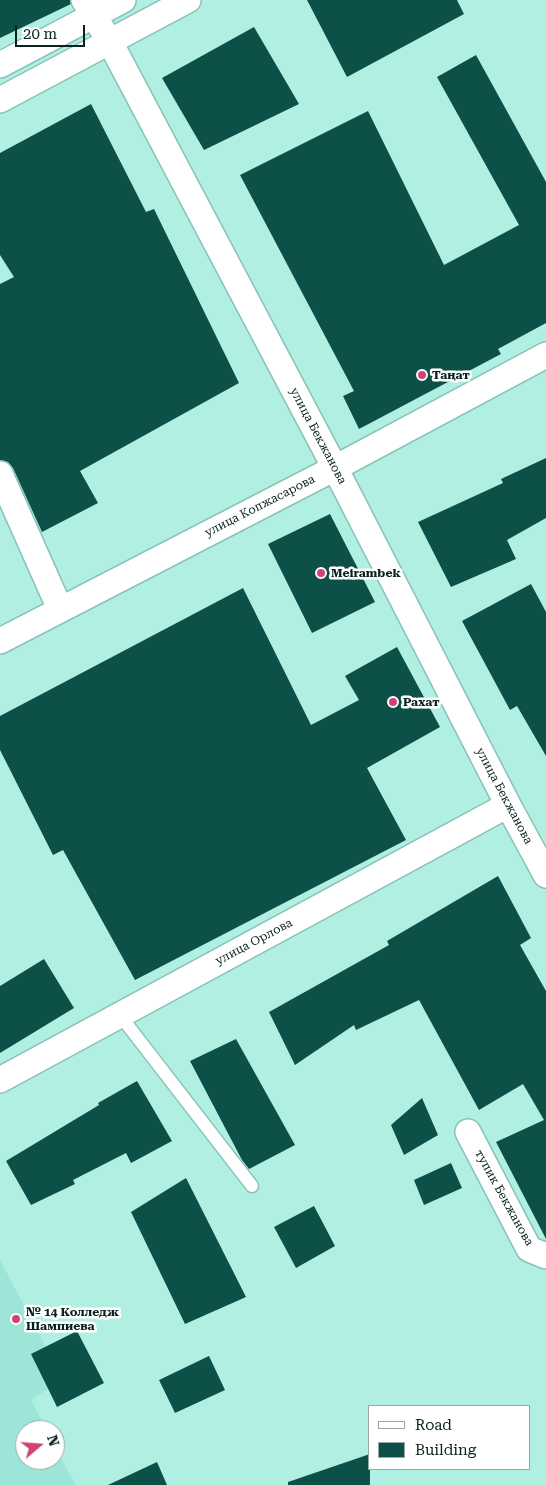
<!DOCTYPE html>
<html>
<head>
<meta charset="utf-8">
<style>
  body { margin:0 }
  #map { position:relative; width:546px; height:1485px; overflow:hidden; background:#b1efe3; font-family:"Roboto Serif",serif }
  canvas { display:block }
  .legend { position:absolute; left:368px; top:1405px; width:162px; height:65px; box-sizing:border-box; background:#fff; border:1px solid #9ca7a5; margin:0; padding:6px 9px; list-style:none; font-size:15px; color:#08221e }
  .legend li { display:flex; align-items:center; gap:10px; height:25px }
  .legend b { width:25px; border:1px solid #9ca7a5 }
  .north { position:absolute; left:15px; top:1420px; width:50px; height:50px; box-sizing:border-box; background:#fff; border:1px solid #9ca7a5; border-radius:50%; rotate:72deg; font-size:14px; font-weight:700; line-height:20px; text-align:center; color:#08221e }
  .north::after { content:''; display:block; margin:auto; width:18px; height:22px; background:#cf4377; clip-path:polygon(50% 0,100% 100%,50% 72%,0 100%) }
  .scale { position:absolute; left:15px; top:25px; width:70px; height:22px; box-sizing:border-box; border:2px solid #08221e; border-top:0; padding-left:6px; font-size:15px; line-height:18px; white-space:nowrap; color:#08221e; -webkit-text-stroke:4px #fff; paint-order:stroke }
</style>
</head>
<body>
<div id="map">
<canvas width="546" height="1485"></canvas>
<ul class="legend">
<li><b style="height:6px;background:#fff"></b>Road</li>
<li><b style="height:14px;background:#0c5047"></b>Building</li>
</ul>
<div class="north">N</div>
<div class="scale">20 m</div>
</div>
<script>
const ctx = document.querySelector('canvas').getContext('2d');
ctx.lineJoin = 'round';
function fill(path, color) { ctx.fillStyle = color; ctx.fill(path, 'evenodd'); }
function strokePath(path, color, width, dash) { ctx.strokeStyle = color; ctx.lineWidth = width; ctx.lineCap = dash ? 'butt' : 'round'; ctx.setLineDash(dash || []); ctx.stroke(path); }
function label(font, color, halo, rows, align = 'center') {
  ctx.font = font + ' "Roboto Serif",serif'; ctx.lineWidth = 5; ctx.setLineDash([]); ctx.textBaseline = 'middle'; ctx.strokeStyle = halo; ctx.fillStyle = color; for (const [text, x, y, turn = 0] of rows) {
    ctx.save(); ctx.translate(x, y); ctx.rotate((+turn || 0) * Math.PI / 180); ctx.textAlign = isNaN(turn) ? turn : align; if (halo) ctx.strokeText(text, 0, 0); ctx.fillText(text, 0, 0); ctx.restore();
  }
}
fill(new Path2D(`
  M 0,1260 L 63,1379 L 31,1400 L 47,1430 L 25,1430 L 25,1460 L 55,1460 L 55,1446 L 75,1485 L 0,1485 Z`), '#9de5d8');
fill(new Path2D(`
  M 0,0 L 70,0 L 71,4 L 0,38 Z
  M 307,0 L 457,0 L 464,14 L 347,77 Z
  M 254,27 L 299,104 L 204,150 L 162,78 Z
  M 476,55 L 546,182 L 546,323 L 498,349 L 501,354 L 359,429 L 343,396 L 354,391 L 240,175 L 368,111 L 444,265 L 519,225 L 437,77 Z
  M 91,104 L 146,212 L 154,209 L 239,383 L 80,471 L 98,503 L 42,532 L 13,468 L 8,462 L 0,460 L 0,284 L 14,277 L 0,255 L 0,153 Z
  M 546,458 L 546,518 L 507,540 L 516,559 L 451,587 L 418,522 L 503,483 L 501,479 Z
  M 330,514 L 375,602 L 312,633 L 268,544 Z
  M 531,584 L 546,612 L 546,756 L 517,706 L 510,710 L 462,621 Z
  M 243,588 L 311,725 L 359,700 L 345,676 L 397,647 L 440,727 L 367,768 L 406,840 L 135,980 L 63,850 L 53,855 L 0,750 L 0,716 Z
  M 498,876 L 531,938 L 520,945 L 546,991 L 546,1239 L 496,1142 L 544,1120 L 523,1084 L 479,1110 L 419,1000 L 356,1030 L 354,1025 L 295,1065 L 269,1012 L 389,945 L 387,941 Z
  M 44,959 L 74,1008 L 0,1053 L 0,986 Z
  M 236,1039 L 295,1145 L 249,1169 L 242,1160 L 190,1061 Z
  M 137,1081 L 172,1141 L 131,1163 L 126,1153 L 73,1180 L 75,1184 L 31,1205 L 6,1161 L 99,1105 L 98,1103 Z
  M 422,1098 L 438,1135 L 404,1155 L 391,1125 Z
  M 451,1163 L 462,1188 L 424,1205 L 414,1180 Z
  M 186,1178 L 246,1297 L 185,1324 L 131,1212 Z
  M 314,1206 L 335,1246 L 296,1268 L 274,1227 Z
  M 77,1331 L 104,1383 L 57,1407 L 31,1354 Z
  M 209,1356 L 225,1390 L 175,1413 L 159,1380 Z
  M 370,1454 L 370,1485 L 288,1485 L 288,1482 Z
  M 157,1462 L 167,1485 L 108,1485 Z`), '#0c5047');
const lane = new Path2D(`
  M 119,1014 L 252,1186`);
const street = new Path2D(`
  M 84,0 L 110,42 L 335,468 L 508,805 L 546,875
  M 0,65 L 123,0
  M 0,100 L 188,0
  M 0,474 L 60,609
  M 0,641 L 335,468 L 546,355
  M 0,1080 L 508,805
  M 468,1132 L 529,1249 L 546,1256`);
strokePath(lane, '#87c3b8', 15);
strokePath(street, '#87c3b8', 28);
strokePath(lane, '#fff', 12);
strokePath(street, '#fff', 25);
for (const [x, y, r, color] of [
  [422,375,5,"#cf4377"],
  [321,573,5,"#cf4377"],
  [393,702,5,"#cf4377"],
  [16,1319,5,"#cf4377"]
]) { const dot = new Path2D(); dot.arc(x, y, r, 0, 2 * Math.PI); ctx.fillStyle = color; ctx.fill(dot); strokePath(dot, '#fff', 2); }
label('bold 12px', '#08221e', '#fff', [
  ["Таңат",432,375],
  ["Meirambek",331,573],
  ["Рахат",403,702],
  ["№ 14 Колледж",26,1312],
  ["Шампиева",26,1326]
], 'left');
label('12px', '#08221e', '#fff', [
  ["улица Бекжанова",318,436,62],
  ["улица Копжасарова",260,506,-27],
  ["улица Бекжанова",504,796,62],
  ["улица Орлова",254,942,-28],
  ["тупик Бекжанова",504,1198,61]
]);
</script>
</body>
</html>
